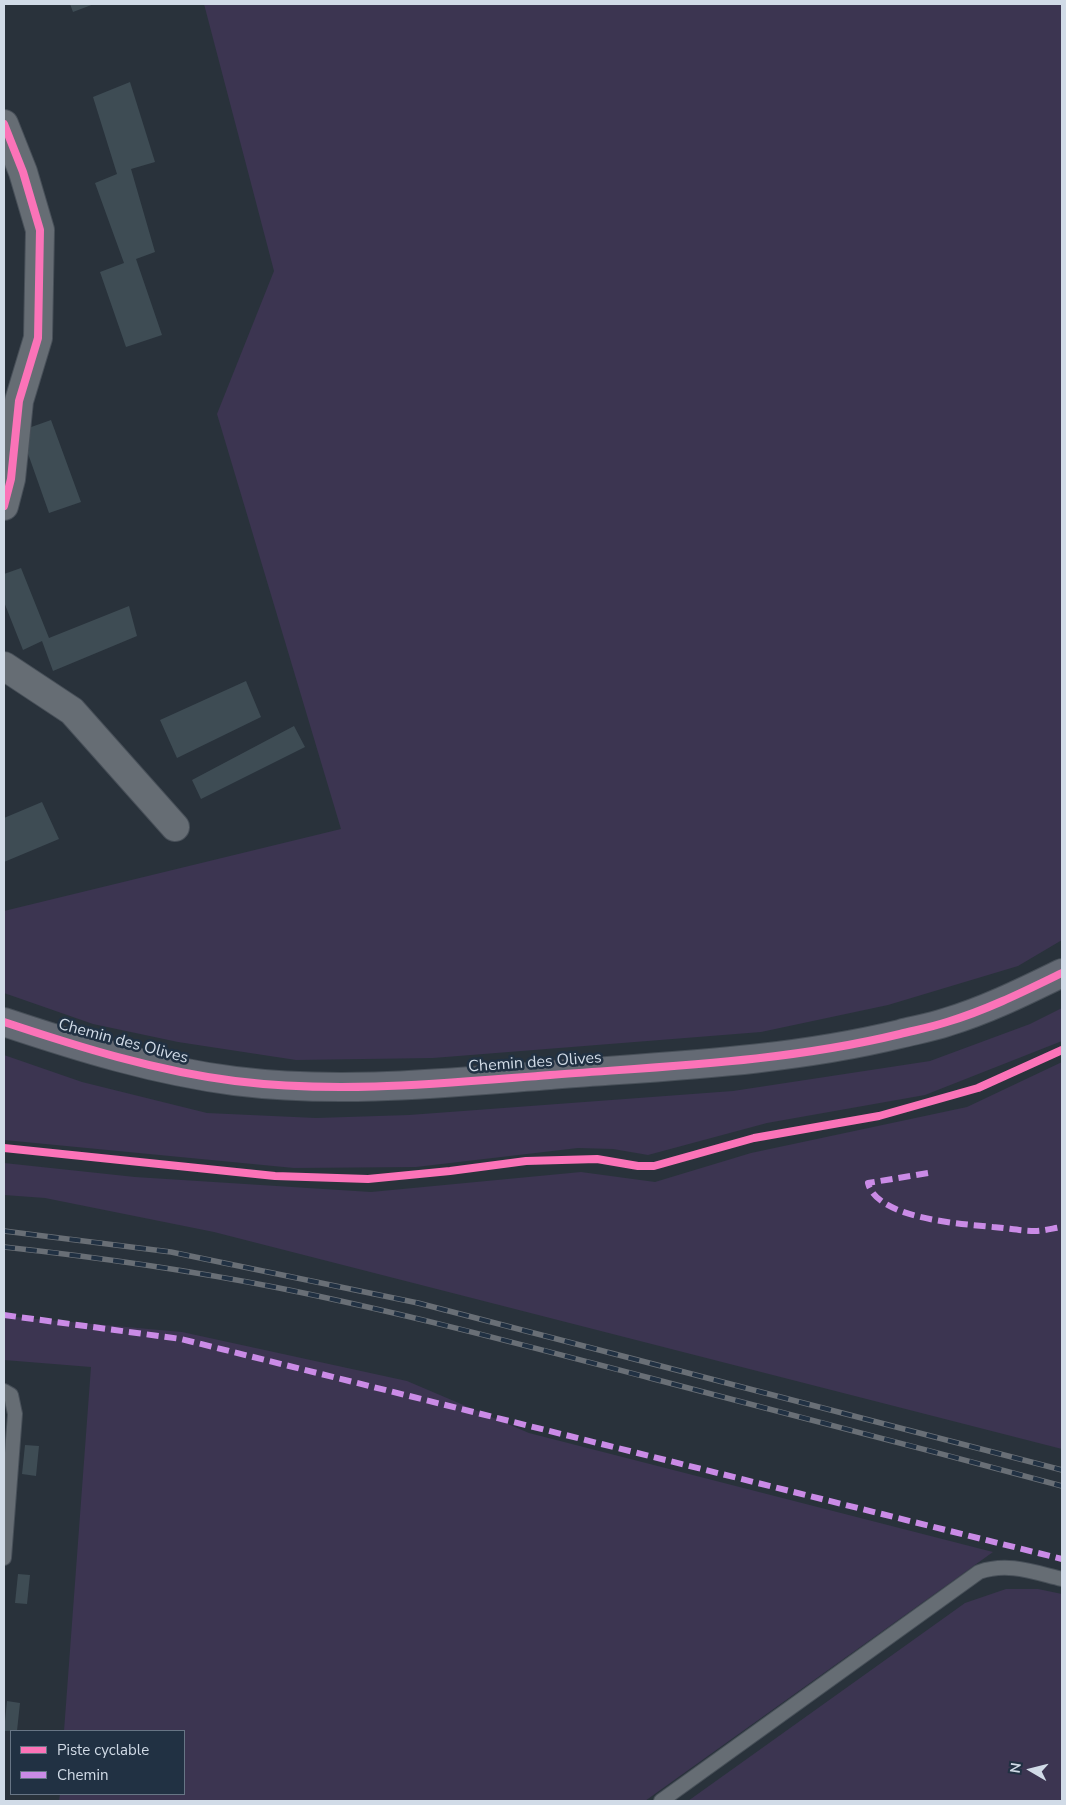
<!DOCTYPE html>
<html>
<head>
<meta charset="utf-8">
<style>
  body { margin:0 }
  #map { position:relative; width:1066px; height:1805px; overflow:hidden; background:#29323b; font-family:"Nunito Sans",sans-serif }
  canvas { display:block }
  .frame { position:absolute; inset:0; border:5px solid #d1dbe7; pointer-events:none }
  .legend { position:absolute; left:10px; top:1730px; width:175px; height:65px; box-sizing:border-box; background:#213143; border:1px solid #677585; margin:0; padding:6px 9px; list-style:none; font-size:15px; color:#d1dbe7 }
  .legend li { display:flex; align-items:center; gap:10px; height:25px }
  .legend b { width:25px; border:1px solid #677585 }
  .north { position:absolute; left:1006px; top:1745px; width:50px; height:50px; -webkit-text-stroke:4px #213143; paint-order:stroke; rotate:278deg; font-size:14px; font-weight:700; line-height:20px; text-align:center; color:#d1dbe7 }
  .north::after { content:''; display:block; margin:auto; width:18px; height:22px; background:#d1dbe7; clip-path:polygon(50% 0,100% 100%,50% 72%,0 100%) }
</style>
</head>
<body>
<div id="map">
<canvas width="1066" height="1805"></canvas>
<div class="frame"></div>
<ul class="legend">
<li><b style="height:6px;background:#fb73b8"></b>Piste cyclable</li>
<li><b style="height:6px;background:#ca8be6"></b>Chemin</li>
</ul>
<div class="north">N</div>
</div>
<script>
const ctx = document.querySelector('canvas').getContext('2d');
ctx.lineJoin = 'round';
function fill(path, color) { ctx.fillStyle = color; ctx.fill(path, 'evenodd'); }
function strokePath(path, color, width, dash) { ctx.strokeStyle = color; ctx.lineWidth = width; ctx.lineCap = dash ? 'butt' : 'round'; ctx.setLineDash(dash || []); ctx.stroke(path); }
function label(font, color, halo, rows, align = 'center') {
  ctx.font = font + ' "Nunito Sans",sans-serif'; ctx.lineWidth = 5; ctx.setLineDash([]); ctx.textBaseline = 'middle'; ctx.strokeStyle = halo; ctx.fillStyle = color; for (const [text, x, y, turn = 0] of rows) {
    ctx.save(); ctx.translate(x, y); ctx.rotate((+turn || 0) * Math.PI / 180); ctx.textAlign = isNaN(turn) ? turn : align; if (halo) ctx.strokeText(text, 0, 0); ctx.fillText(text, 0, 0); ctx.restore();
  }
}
fill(new Path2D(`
  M 204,4 L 1062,4 L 1062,940 L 1018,966 L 888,1005 L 761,1032 L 433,1058 L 296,1060 L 178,1042 L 93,1024 L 4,993 L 4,911 L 341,829 L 217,414 L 274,271 Z
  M 1062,1008 L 1062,1041 L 925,1095 L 767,1123 L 648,1155 L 613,1149 L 578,1148 L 416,1167 L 294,1168 L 4,1140 L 4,1055 L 82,1082 L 207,1113 L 316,1118 L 409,1115 L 733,1091 L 930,1061 L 1030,1024 Z
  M 1062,1062 L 1062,1449 L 214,1232 L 45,1198 L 4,1195 L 4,1163 L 135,1177 L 371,1192 L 581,1172 L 655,1182 L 751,1153 L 967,1107 Z
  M 4,1316 L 182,1332 L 407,1381 L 529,1433 L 993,1552 L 645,1801 L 59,1801 L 60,1794 L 184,1794 L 184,1731 L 64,1731 L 91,1367 L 4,1360 Z
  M 1006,1589 L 1038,1589 L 1062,1594 L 1062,1801 L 688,1801 L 965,1603 Z`), '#3c3551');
fill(new Path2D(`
  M 70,4 L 94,4 L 73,12 Z
  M 130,82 L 155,162 L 131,169 L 155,252 L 136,259 L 162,335 L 126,347 L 100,272 L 124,263 L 95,183 L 117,174 L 93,97 Z
  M 51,420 L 81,502 L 49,513 L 20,431 Z
  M 21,568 L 49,638 L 129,606 L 137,636 L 53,671 L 42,641 L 23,650 L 4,602 L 4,574 Z
  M 246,681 L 261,717 L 177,758 L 160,720 Z
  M 294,726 L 305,747 L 201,799 L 192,780 Z
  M 42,802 L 59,839 L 4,862 L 4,818 Z
  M 25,1445 L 39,1446 L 36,1476 L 22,1474 Z
  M 18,1574 L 30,1575 L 27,1604 L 15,1603 Z
  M 7,1701 L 20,1703 L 17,1731 L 4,1731 Z`), '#3e4c54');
const service = new Path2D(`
  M 4,1391 L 11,1395 L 15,1414 L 4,1558
  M 661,1801 L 979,1572 C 1008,1562 1033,1572 1062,1579`);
const minor = new Path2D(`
  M 4,124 L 23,172 L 40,230 L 38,338 L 19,401 L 11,479 L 4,506
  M 4,666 L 72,711 L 175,827`);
const secondary = new Path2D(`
  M 4,1022 C 79,1047 156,1071 235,1081 C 340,1094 445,1083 550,1075 C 667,1066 785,1062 900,1034 C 916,1030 932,1027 947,1022 C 987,1010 1025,991 1062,973`);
strokePath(service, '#485059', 16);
strokePath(minor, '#485059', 30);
strokePath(secondary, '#485059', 30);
strokePath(service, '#666d74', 14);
strokePath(minor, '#666d74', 28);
strokePath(secondary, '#646a74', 28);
const rail = new Path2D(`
  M 4,1231 L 171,1252 L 418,1303 L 1062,1470
  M 4,1247 C 96,1257 188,1270 279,1288 C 404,1313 527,1346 650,1378 C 788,1414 925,1449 1062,1486`);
strokePath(rail, '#696f76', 5.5);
strokePath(rail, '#213143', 4, [11]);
strokePath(new Path2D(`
  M 928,1173 L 868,1183 C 877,1219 962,1224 993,1227 C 1007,1228 1021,1231 1035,1231 C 1044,1231 1054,1228 1062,1227
  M 4,1315 L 181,1339 L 1062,1559`), '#ca8be6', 6, [12, 6]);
strokePath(new Path2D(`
  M 4,124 L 23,172 L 40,230 L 38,338 L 19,401 L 11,479 L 4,506
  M 4,1022 C 79,1047 156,1071 235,1081 C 340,1094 445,1083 550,1075 C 667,1066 785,1062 900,1034 C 916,1030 932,1027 947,1022 C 987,1010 1025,991 1062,973
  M 4,1148 L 275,1176 L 368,1179 L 450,1171 L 526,1161 L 597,1159 L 638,1166 L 654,1166 L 754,1138 L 879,1116 L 978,1088 L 1062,1050`), '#fb73b8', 8);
label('16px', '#d1dbe7', '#213143', [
  ["Chemin des Olives",123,1042,15],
  ["Chemin des Olives",535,1063,-4]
]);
</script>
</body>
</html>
